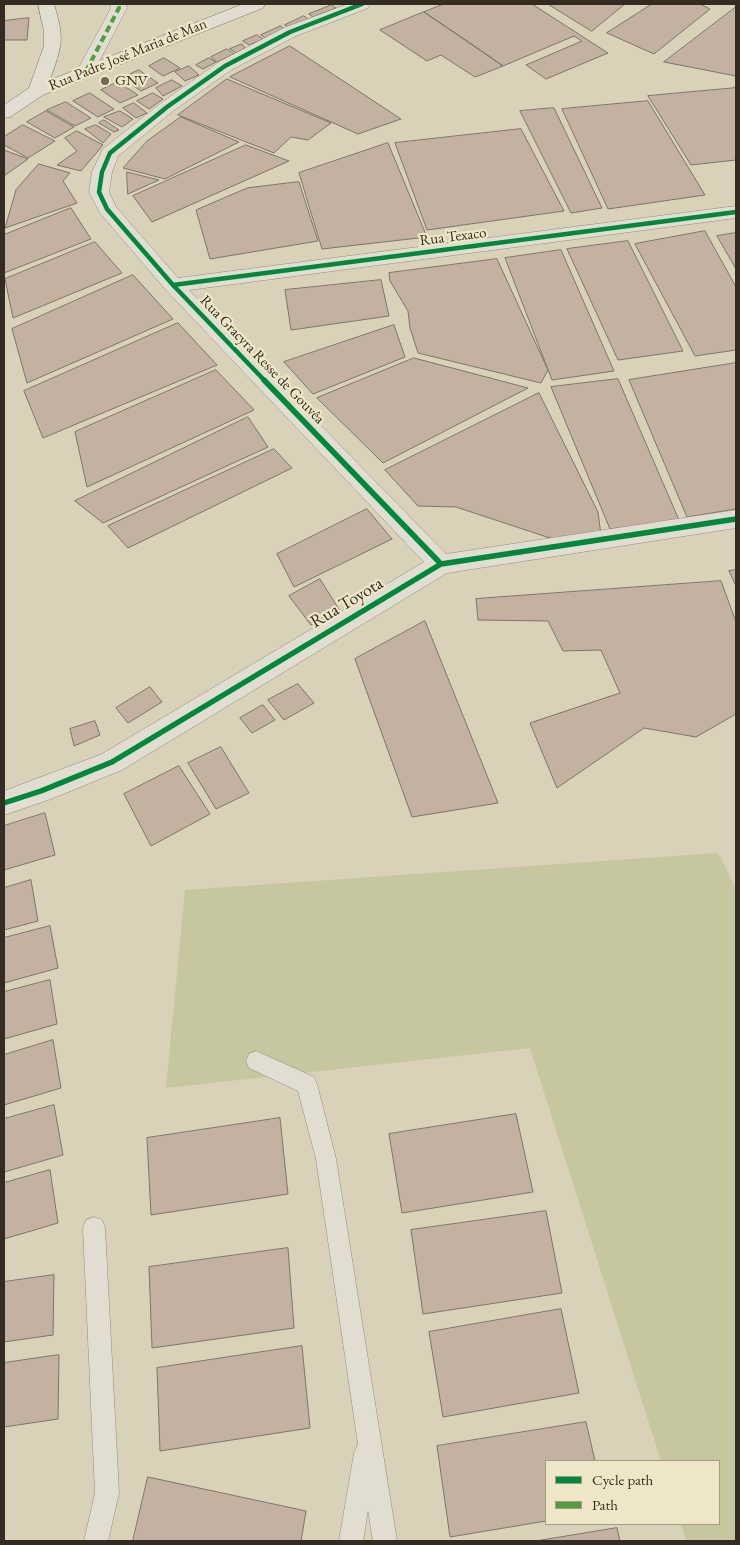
<!DOCTYPE html>
<html>
<head>
<meta charset="utf-8">
<style>
  body { margin:0 }
  #map { position:relative; width:740px; height:1545px; overflow:hidden; background:#d9d1b8; font-family:"EB Garamond",serif }
  canvas { display:block }
  .frame { position:absolute; inset:0; border:5px solid #342c23; pointer-events:none }
  .legend { position:absolute; left:545px; top:1460px; width:175px; height:65px; box-sizing:border-box; background:#efe6c8; border:1px solid #a49c86; margin:0; padding:6px 9px; list-style:none; font-size:15px; color:#342c23 }
  .legend li { display:flex; align-items:center; gap:10px; height:25px }
  .legend b { width:25px; border:1px solid #a49c86 }
</style>
</head>
<body>
<div id="map">
<canvas width="740" height="1545"></canvas>
<div class="frame"></div>
<ul class="legend">
<li><b style="height:6px;background:#00873e"></b>Cycle path</li>
<li><b style="height:6px;background:#519d40"></b>Path</li>
</ul>
</div>
<script>
const ctx = document.querySelector('canvas').getContext('2d');
ctx.lineJoin = 'round';
function fill(path, color) { ctx.fillStyle = color; ctx.fill(path, 'evenodd'); }
function strokePath(path, color, width, dash) { ctx.strokeStyle = color; ctx.lineWidth = width; ctx.lineCap = dash ? 'butt' : 'round'; ctx.setLineDash(dash || []); ctx.stroke(path); }
function label(font, color, halo, rows, align = 'center') {
  ctx.font = font + ' "EB Garamond",serif'; ctx.lineWidth = 4.5; ctx.setLineDash([]); ctx.textBaseline = 'middle'; ctx.strokeStyle = halo; ctx.fillStyle = color; for (const [text, x, y, turn = 0] of rows) {
    ctx.save(); ctx.translate(x, y); ctx.rotate((+turn || 0) * Math.PI / 180); ctx.textAlign = isNaN(turn) ? turn : align; if (halo) ctx.strokeText(text, 0, 0); ctx.fillText(text, 0, 0); ctx.restore();
  }
}
fill(new Path2D(`
  M 718,853 L 736,888 L 736,1541 L 686,1541 L 681,1524 L 719,1524 L 719,1461 L 661,1461 L 530,1048 L 166,1088 L 185,890 Z`), '#c6c79e');
const building = new Path2D(`
  M 444,4 L 532,4 L 608,53 L 546,79 L 526,65 L 582,41 L 574,36 L 503,66 L 424,12 Z
  M 548,4 L 625,4 L 592,31 Z
  M 652,4 L 700,4 L 710,9 L 654,54 L 607,33 Z
  M 332,5 L 336,8 L 313,17 L 309,14 Z
  M 736,7 L 736,76 L 664,62 Z
  M 424,12 L 470,43 L 503,66 L 475,77 L 441,55 L 427,61 L 380,30 Z
  M 304,16 L 309,20 L 290,28 L 285,25 Z
  M 29,18 L 27,40 L 4,40 L 4,21 Z
  M 281,26 L 284,29 L 265,38 L 261,35 Z
  M 257,35 L 263,39 L 249,45 L 243,41 Z
  M 242,44 L 245,48 L 236,53 L 230,49 Z
  M 290,46 L 401,119 L 358,134 L 230,77 Z
  M 227,49 L 234,54 L 217,62 L 211,57 Z
  M 164,58 L 180,68 L 163,76 L 149,66 Z
  M 209,58 L 216,62 L 203,69 L 196,65 Z
  M 189,66 L 199,75 L 185,81 L 175,72 Z
  M 139,70 L 158,83 L 141,91 L 122,78 Z
  M 227,79 L 331,123 L 308,140 L 291,137 L 274,153 L 178,115 Z
  M 172,80 L 182,86 L 163,96 L 156,88 Z
  M 118,82 L 138,95 L 120,103 L 101,90 Z
  M 736,88 L 736,160 L 691,165 L 648,96 Z
  M 90,93 L 114,109 L 98,117 L 73,101 Z
  M 153,93 L 163,99 L 149,109 L 137,101 Z
  M 648,101 L 705,195 L 608,209 L 562,109 Z
  M 66,102 L 91,118 L 75,126 L 47,110 Z
  M 134,103 L 147,113 L 136,118 L 123,108 Z
  M 554,108 L 602,208 L 571,213 L 520,111 Z
  M 46,111 L 74,127 L 55,138 L 27,122 Z
  M 120,111 L 133,119 L 122,127 L 104,117 Z
  M 181,117 L 239,142 L 165,179 L 123,168 L 147,141 Z
  M 104,120 L 119,130 L 114,132 L 99,123 Z
  M 23,125 L 55,141 L 28,158 L 4,145 L 4,137 Z
  M 96,125 L 111,134 L 103,143 L 85,129 Z
  M 521,129 L 564,211 L 427,230 L 395,143 Z
  M 77,131 L 103,145 L 81,171 L 57,165 L 77,151 L 65,138 Z
  M 388,143 L 427,237 L 322,249 L 299,173 Z
  M 246,145 L 289,161 L 152,222 L 133,196 Z
  M 4,150 L 28,159 L 4,176 Z
  M 39,164 L 70,173 L 63,181 L 77,203 L 5,228 L 16,190 Z
  M 127,172 L 159,180 L 128,194 Z
  M 299,182 L 318,241 L 210,259 L 196,210 L 247,188 Z
  M 71,208 L 91,239 L 4,273 L 4,235 Z
  M 705,231 L 736,287 L 736,350 L 695,356 L 635,244 Z
  M 736,233 L 736,269 L 717,236 Z
  M 628,241 L 683,351 L 618,360 L 567,249 Z
  M 95,242 L 122,273 L 13,318 L 5,279 Z
  M 561,250 L 614,371 L 552,380 L 505,258 Z
  M 497,259 L 548,370 L 541,383 L 418,353 L 410,328 L 408,311 L 390,281 L 389,273 Z
  M 133,275 L 173,319 L 27,383 L 12,329 Z
  M 381,280 L 389,316 L 291,330 L 285,290 Z
  M 178,323 L 217,365 L 43,438 L 24,391 Z
  M 394,325 L 405,357 L 313,394 L 284,362 Z
  M 414,358 L 528,388 L 383,463 L 317,398 Z
  M 736,363 L 736,509 L 687,517 L 629,380 Z
  M 216,370 L 254,410 L 87,487 L 75,432 Z
  M 618,379 L 679,520 L 610,529 L 551,387 Z
  M 539,393 L 598,512 L 601,535 L 556,540 L 456,507 L 418,506 L 385,470 Z
  M 248,417 L 268,447 L 103,523 L 75,501 Z
  M 274,449 L 292,468 L 128,548 L 108,526 Z
  M 367,509 L 392,539 L 294,587 L 277,554 Z
  M 736,570 L 736,586 L 729,571 Z
  M 320,579 L 340,611 L 311,625 L 289,596 Z
  M 721,581 L 736,622 L 736,714 L 696,737 L 644,728 L 557,788 L 530,723 L 620,693 L 601,650 L 563,651 L 548,621 L 478,620 L 476,599 Z
  M 425,621 L 498,803 L 412,817 L 355,659 Z
  M 298,684 L 314,703 L 284,720 L 268,700 Z
  M 150,687 L 162,702 L 128,723 L 116,708 Z
  M 263,705 L 275,720 L 252,733 L 240,718 Z
  M 95,721 L 100,735 L 74,746 L 70,729 Z
  M 221,747 L 249,793 L 216,809 L 188,763 Z
  M 179,766 L 210,814 L 151,846 L 124,794 Z
  M 45,813 L 55,855 L 4,870 L 4,826 Z
  M 31,880 L 38,921 L 4,930 L 4,888 Z
  M 50,926 L 58,968 L 4,983 L 4,938 Z
  M 50,980 L 57,1024 L 4,1039 L 4,992 Z
  M 53,1040 L 61,1088 L 4,1105 L 4,1055 Z
  M 54,1105 L 63,1155 L 4,1172 L 4,1119 Z
  M 516,1114 L 533,1192 L 402,1213 L 389,1134 Z
  M 280,1118 L 288,1194 L 151,1215 L 147,1138 Z
  M 50,1170 L 58,1223 L 4,1239 L 4,1183 Z
  M 546,1211 L 562,1293 L 423,1314 L 411,1230 Z
  M 288,1248 L 294,1328 L 152,1348 L 149,1267 Z
  M 54,1275 L 53,1335 L 4,1342 L 4,1282 Z
  M 561,1309 L 579,1393 L 443,1417 L 429,1332 Z
  M 302,1346 L 310,1428 L 160,1451 L 157,1368 Z
  M 59,1355 L 58,1419 L 4,1427 L 4,1363 Z
  M 586,1422 L 595,1461 L 546,1461 L 546,1521 L 450,1537 L 437,1446 Z
  M 148,1477 L 306,1511 L 301,1541 L 133,1541 Z
  M 617,1528 L 620,1541 L 536,1541 Z`);
fill(building, '#c3b2a2');
strokePath(building, '#7b7669', 1);
const lane = new Path2D(`
  M 256,1051 L 314,1077 L 317,1084 L 336,1159 L 397,1541 L 373,1541 L 368,1510 L 363,1541 L 339,1541 L 354,1453 L 358,1444 L 316,1159 L 298,1091 L 249,1068 L 246,1061 L 249,1054 Z
  M 94,1217 L 102,1220 L 105,1228 L 119,1493 L 108,1541 L 84,1541 L 95,1493 L 83,1228 L 86,1220 Z`);
const street = new Path2D(`
  M 110,4 L 126,4 L 127,8 L 92,75 L 80,75 L 77,71 L 111,8 Z
  M 348,4 L 370,4 L 368,8 L 296,36 L 231,70 L 173,111 L 118,156 L 112,172 L 109,192 L 116,207 L 178,278 L 736,206 L 736,218 L 189,290 L 446,554 L 736,510 L 736,528 L 447,573 L 122,770 L 51,799 L 4,815 L 4,791 L 102,754 L 424,562 L 166,290 L 100,213 L 89,192 L 92,172 L 103,149 L 161,103 L 219,62 L 284,28 Z`);
const secondary = new Path2D(`
  M 38,4 L 54,4 C 65,40 62,45 50,80 L 243,4 L 265,4 L 263,8 L 43,95 L 10,117 L 4,118 L 4,105 L 29,88 L 44,46 L 44,31 Z`);
strokePath(lane, '#928c7e', 1);
strokePath(street, '#928c7e', 1);
strokePath(secondary, '#7b7669', 1);
fill(lane, '#e1ddd1');
fill(street, '#e1ddd1');
fill(secondary, '#e1ddd1');
strokePath(new Path2D(`
  M 86,71 L 119,8 L 118,4`), '#519d40', 4, [7, 4]);
strokePath(new Path2D(`
  M 173,285 L 736,212
  M 265,381 L 173,285 L 107,209 L 99,192 L 102,172 L 110,153 L 167,107 L 225,66 L 290,32 L 362,4`), '#00873e', 4.5);
strokePath(new Path2D(`
  M 264,380 L 441,564
  M 4,803 L 41,791 L 112,762 L 441,564 L 736,519`), '#00873e', 5.5);
for (const [x, y, r, color] of [
  [105,81,5,"#6e6657"]
]) { const dot = new Path2D(); dot.arc(x, y, r, 0, 2 * Math.PI); ctx.fillStyle = color; ctx.fill(dot); strokePath(dot, '#efe6c8', 2); }
label('15px', '#342c23', '#efe6c8', [
  ["Rua Padre José Maria de Man",128,55,-22],
  ["Rua Texaco",453,237,-7],
  ["Rua Gracyra Resse de Gouvêa",262,360,46]
]);
label('15px', '#342c23', '#efe6c8', [
  ["GNV",115,81]
], 'left');
label('18px', '#342c23', '#efe6c8', [
  ["Rua Toyota",347,603,-31]
]);
</script>
</body>
</html>
